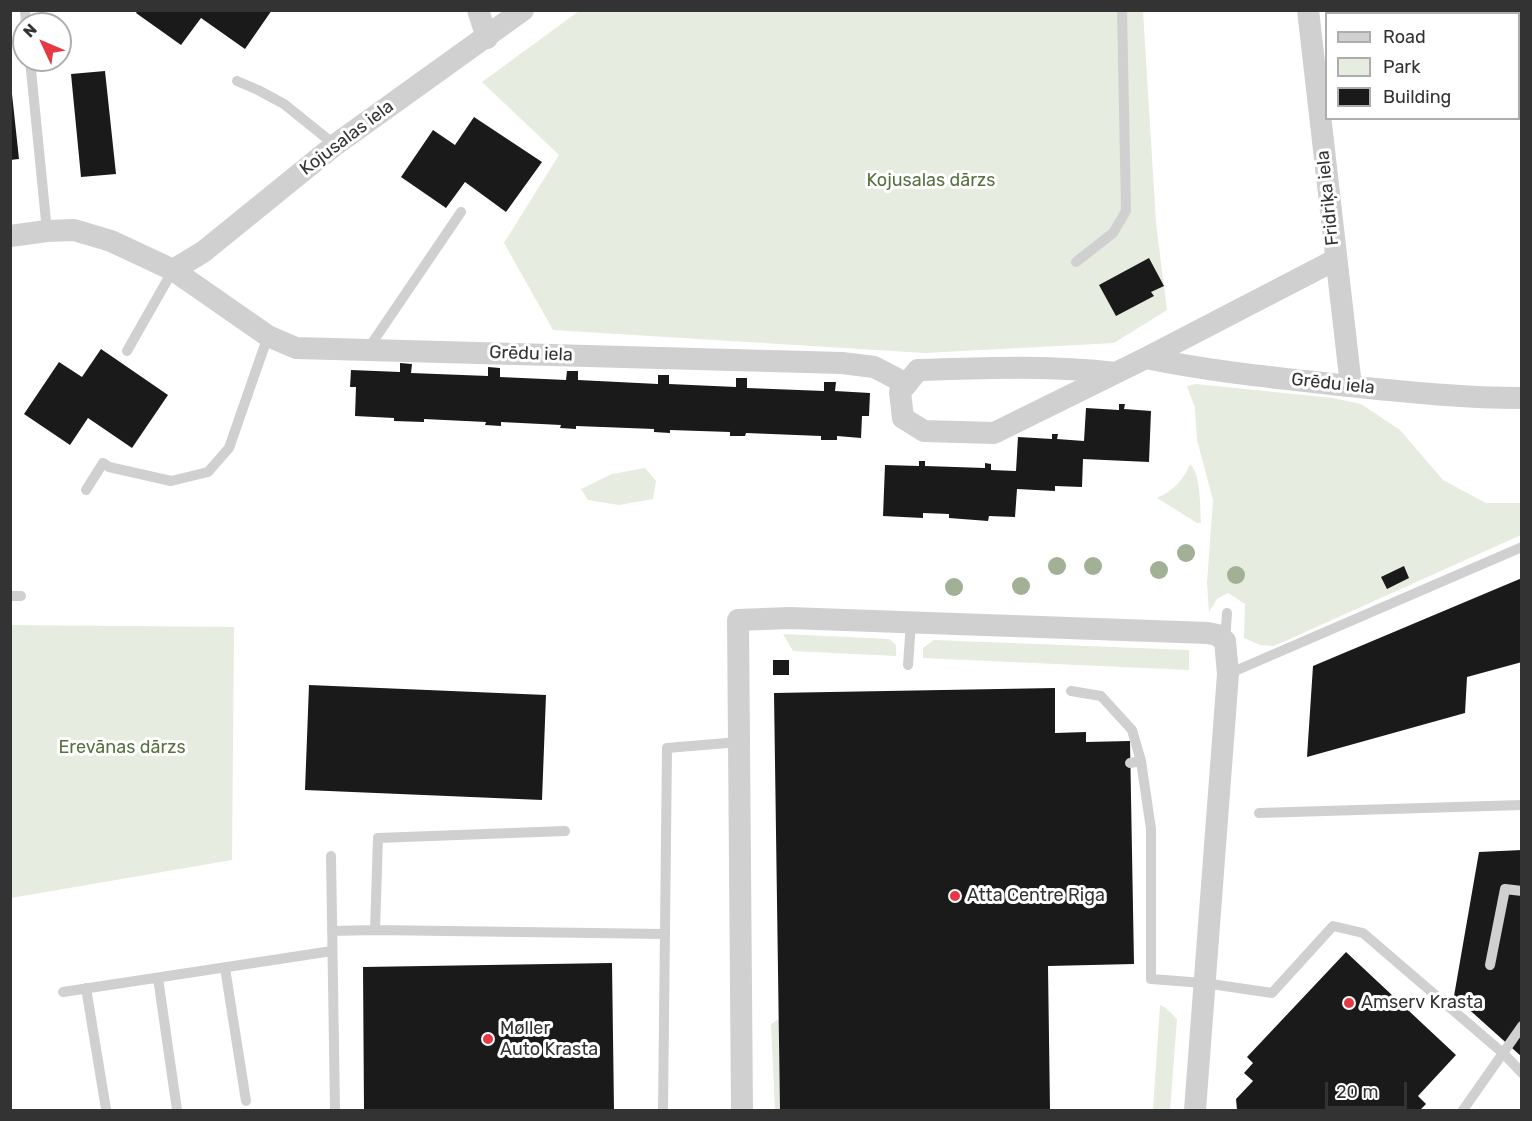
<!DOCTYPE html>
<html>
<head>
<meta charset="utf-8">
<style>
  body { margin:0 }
  #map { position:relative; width:1532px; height:1121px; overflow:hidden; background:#fff; font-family:Rubik,sans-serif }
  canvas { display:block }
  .frame { position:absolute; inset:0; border:12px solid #333; pointer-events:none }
  .legend { position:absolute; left:1325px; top:12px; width:195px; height:108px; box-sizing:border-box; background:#fff; border:2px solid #adadad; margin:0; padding:8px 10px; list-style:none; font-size:18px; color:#333 }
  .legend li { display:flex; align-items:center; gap:12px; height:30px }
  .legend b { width:30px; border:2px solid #adadad }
  .north { position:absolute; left:12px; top:12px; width:60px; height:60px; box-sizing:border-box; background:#fff; border:2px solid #adadad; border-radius:50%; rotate:314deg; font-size:16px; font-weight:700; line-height:24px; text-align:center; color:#333 }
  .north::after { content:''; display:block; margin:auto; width:21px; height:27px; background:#e63946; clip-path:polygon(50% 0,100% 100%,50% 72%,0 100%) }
  .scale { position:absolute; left:1325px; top:1082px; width:82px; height:27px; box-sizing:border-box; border:3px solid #333; border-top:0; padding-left:8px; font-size:18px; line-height:21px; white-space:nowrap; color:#333; -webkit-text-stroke:4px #fff; paint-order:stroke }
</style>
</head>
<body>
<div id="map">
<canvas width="1532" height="1121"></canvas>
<div class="frame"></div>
<ul class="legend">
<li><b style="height:8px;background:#d0d0d0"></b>Road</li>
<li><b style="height:16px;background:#e6ecdf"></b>Park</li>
<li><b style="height:16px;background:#1a1a1a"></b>Building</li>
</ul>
<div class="north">N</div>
<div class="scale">20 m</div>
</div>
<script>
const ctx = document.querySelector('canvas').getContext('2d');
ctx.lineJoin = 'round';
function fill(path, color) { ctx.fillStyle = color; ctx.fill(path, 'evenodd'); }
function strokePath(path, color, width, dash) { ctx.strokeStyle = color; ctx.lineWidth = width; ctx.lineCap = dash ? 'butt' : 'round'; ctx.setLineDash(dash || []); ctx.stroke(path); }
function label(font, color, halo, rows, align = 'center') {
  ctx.font = font + ' Rubik,sans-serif'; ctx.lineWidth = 6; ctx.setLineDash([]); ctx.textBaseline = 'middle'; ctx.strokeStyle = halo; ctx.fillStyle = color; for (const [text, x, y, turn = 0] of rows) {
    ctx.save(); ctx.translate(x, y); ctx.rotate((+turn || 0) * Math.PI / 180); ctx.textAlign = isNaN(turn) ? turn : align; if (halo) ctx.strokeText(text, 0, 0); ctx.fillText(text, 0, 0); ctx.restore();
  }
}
fill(new Path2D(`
  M 579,11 L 1143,11 L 1156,223 L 1167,310 L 1114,343 L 925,353 L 553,330 L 504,243 L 559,155 L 482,82 Z
  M 1196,384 L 1333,398 L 1361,404 L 1400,430 L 1443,480 L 1486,503 L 1521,503 L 1521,535 L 1274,646 L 1260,645 L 1244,638 L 1245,604 L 1228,593 L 1217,599 L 1209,612 L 1207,583 L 1213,500 L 1197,440 L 1195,408 L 1187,386 Z
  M 1190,464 C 1201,474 1200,508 1201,523 L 1197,523 L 1157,498 C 1174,490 1183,481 1190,464 Z
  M 645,468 L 656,481 L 653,499 L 619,505 L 588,500 L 581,489 L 612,474 Z
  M 11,625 L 234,627 L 232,860 L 11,898 Z
  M 783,634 L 889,639 L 896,645 L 896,656 L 793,651 Z
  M 934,640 L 1189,650 L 1189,670 L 923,658 L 923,648 Z
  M 1160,1005 L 1166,1008 L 1177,1019 L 1170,1110 L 1153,1110 Z
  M 779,1019 L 780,1110 L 775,1110 L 771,1024 Z`), '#e6ecdf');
fill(new Path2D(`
  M 138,10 L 272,10 L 245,49 L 201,18 L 181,45 L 136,13 Z
  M 1449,10 L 1479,10 L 1479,14 L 1449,14 Z
  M 105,71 L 116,174 L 81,177 L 71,74 Z
  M 10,94 L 12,94 L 19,159 L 10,160 Z
  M 474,117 L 542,162 L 506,212 L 465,182 L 446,208 L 401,177 L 433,130 L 455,145 Z
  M 1149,258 L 1164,286 L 1151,292 L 1154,296 L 1116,316 L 1099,285 Z
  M 101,349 L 168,395 L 132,448 L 88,418 L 70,445 L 24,414 L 59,362 L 82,377 Z
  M 400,363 L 412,364 L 411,373 L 488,376 L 488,367 L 500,368 L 500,377 L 566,380 L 567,371 L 578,371 L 578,380 L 658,384 L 658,375 L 669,375 L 669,384 L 736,387 L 736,378 L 747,378 L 747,388 L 824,391 L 824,382 L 836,382 L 835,391 L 870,393 L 869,416 L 862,416 L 861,438 L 837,436 L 837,440 L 821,440 L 821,436 L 746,433 L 745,436 L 730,436 L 730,432 L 670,430 L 670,433 L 654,432 L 654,429 L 576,426 L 576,429 L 560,428 L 561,425 L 501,422 L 501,426 L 485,425 L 486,422 L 424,419 L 424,422 L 394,421 L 394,418 L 355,416 L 356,387 L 350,387 L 351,370 L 400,372 Z
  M 1119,404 L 1125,404 L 1124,409 L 1151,411 L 1149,462 L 1083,459 L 1082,487 L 1055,486 L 1055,491 L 1017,489 L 1015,517 L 989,516 L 988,521 L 949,518 L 949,514 L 923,513 L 923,518 L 883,516 L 885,465 L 919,466 L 919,461 L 925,461 L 925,466 L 985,468 L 985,463 L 991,464 L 991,470 L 1016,471 L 1018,437 L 1052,439 L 1052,434 L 1058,434 L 1057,439 L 1084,441 L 1086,408 L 1119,410 Z
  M 1404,566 L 1409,578 L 1387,589 L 1381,577 Z
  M 1522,578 L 1522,662 L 1467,677 L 1465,713 L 1307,757 L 1313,666 Z
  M 773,660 L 789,660 L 789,675 L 773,675 Z
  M 309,685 L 546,695 L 542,800 L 305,790 Z
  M 1055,688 L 1055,733 L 1086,732 L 1086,742 L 1130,741 L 1134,964 L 1048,966 L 1050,1110 L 780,1110 L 774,693 Z
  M 1522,850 L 1522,1057 L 1454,996 L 1479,852 Z
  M 1346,952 L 1456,1055 L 1418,1096 L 1426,1104 L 1420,1110 L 1237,1110 L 1236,1099 L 1253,1081 L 1244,1073 L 1253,1063 L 1247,1057 Z
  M 612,963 L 614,1110 L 364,1110 L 363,967 Z`), '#1a1a1a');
strokePath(new Path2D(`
  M 25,10 L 26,24
  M 30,60 L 47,231
  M 237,81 L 258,90 L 284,104 L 335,145
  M 1076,262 L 1113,233 L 1126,211 L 1122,10
  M 368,349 L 461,212
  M 127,351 L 173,270
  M 86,490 L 103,463 L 109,467 L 171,481 L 208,472 L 229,448 L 268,336
  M 10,596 L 21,596
  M 1225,641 L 1227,613
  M 908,665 L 911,622
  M 1228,674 L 1522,547
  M 1071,691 L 1101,696 L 1132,730 L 1141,761
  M 1130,763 L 1141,761 L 1151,829 L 1151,979 L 1204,983 L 1272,993 L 1333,926 L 1363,933 L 1504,1054 L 1522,1073
  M 1259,813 L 1522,805
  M 331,856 L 335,1110
  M 375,930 L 378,838 L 565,831
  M 332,931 L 375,930 L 664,934
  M 1490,965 L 1505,889 L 1522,891
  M 225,968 L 246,1101
  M 158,978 L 177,1110
  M 86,988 L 106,1109
  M 63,992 L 332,951
  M 663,1110 L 667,748 L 739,742
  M 1463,1110 L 1522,1026`), '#d0d0d0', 10);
strokePath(new Path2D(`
  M 478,10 L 487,38
  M 1308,10 L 1351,386
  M 10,236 L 47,231 L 74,230 L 111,241 L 173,270 L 268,336 L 296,348 L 842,363 L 874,367 L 907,384
  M 173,270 L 203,252 L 335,145 L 523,10
  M 1146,358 C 1213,372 1280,378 1349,386 C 1407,392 1463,398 1522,398
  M 1115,373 C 1049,365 985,368 918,370 L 900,392 L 903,418 L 924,431 L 994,433 L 1146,358 L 1335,260
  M 742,1110 L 738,620 L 789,618 L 1208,633 L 1217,635 L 1225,641 L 1228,674 L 1195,1110`), '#d0d0d0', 22);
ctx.fillStyle = '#a2b095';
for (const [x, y] of [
  [1186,553],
  [1057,566],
  [1093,566],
  [1159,570],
  [1236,575],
  [1021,586],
  [954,587]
]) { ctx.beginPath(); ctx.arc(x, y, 9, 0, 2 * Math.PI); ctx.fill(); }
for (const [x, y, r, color] of [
  [955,896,6,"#e63946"],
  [1349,1003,6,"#e63946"],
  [488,1039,6,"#e63946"]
]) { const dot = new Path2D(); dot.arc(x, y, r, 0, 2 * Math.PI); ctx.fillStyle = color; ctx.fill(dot); strokePath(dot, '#fff', 2); }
label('18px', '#333', '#fff', [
  ["Kojusalas iela",347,138,-37],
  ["Fridriķa iela",1328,198,-96],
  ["Grēdu iela",531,354,2],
  ["Grēdu iela",1333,384,6]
]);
label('18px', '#56703f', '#fff', [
  ["Kojusalas dārzs",931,181],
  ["Erevānas dārzs",122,748]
]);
label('18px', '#333', '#fff', [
  ["Atta Centre Riga",967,896],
  ["Amserv Krasta",1361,1003],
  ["Møller",500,1029],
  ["Auto Krasta",500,1050]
], 'left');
</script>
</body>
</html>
